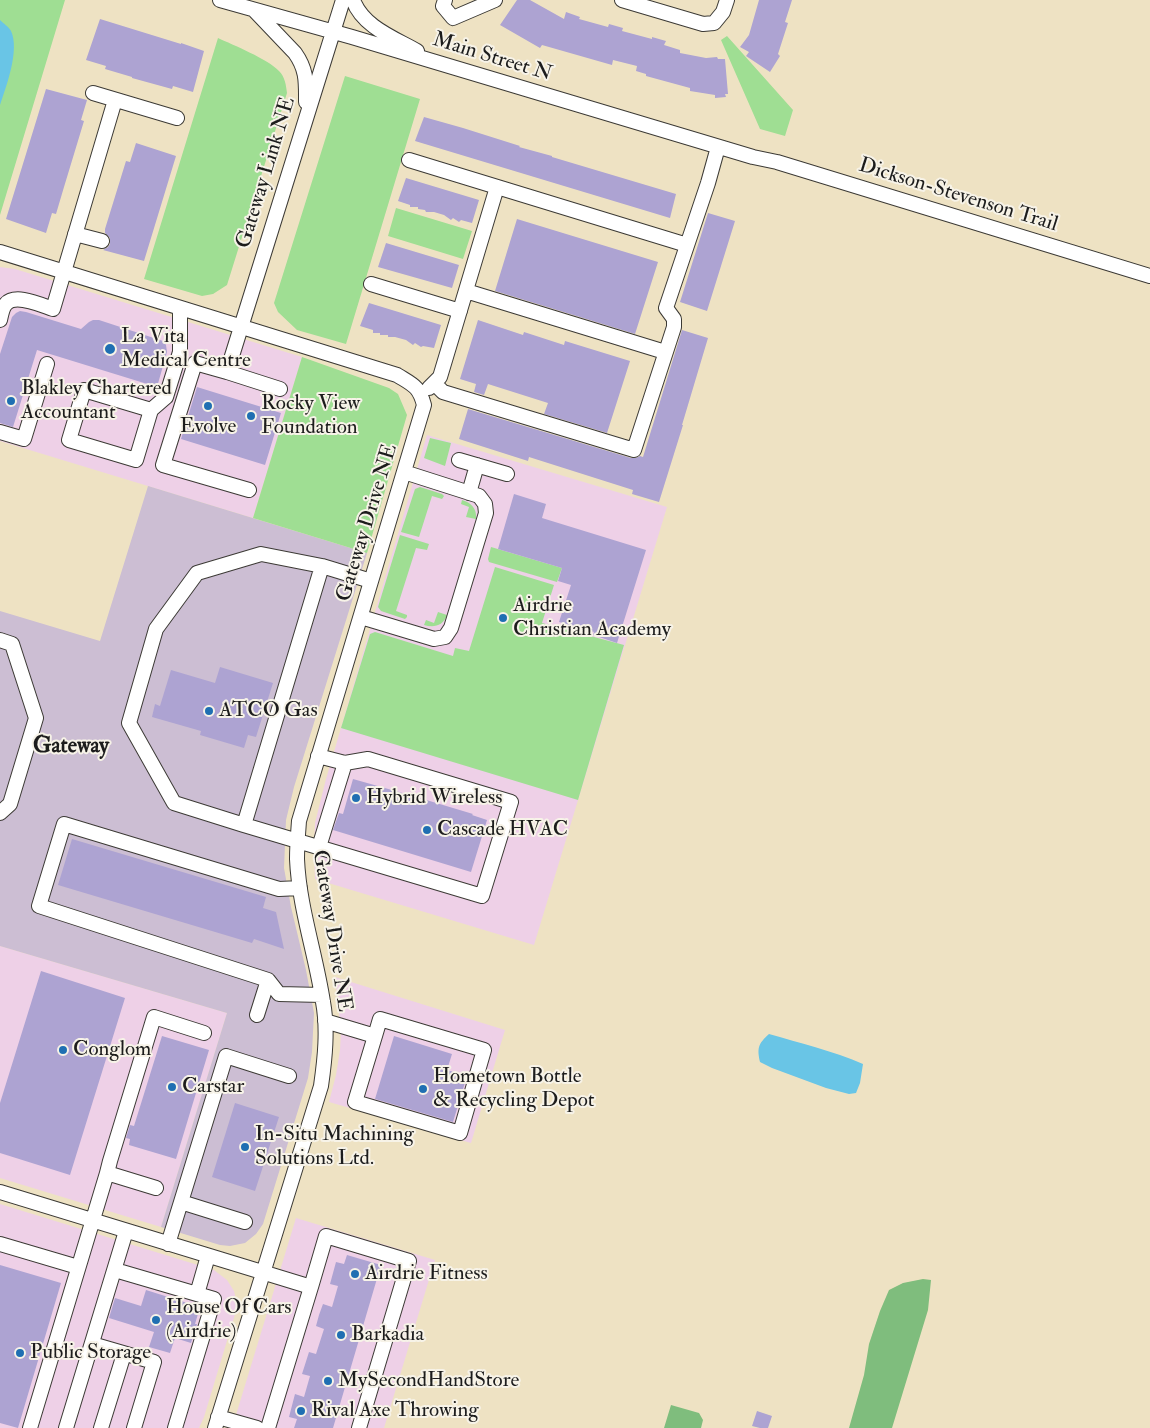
<!DOCTYPE html>
<html>
<head>
<meta charset="utf-8">
<style>
  body { margin:0 }
  canvas { display:block; background:#eee2c3 }
</style>
</head>
<body>
<canvas width="1150" height="1428"></canvas>
<script>
const ctx = document.querySelector('canvas').getContext('2d');
ctx.lineJoin = 'round';
function fill(path, color) { ctx.fillStyle = color; ctx.fill(path, 'evenodd'); }
function strokePath(path, color, width, dash) { ctx.strokeStyle = color; ctx.lineWidth = width; ctx.lineCap = dash ? 'butt' : 'round'; ctx.setLineDash(dash || []); ctx.stroke(path); }
function label(font, color, halo, rows, align = 'center') {
  ctx.font = font + ' "IM FELL Double Pica",serif'; ctx.lineWidth = 4; ctx.setLineDash([]); ctx.textBaseline = 'middle'; ctx.strokeStyle = halo; ctx.fillStyle = color; for (const [text, x, y, turn = 0] of rows) {
    ctx.save(); ctx.translate(x, y); ctx.rotate((+turn || 0) * Math.PI / 180); ctx.textAlign = isNaN(turn) ? turn : align; if (halo) ctx.strokeText(text, 0, 0); ctx.fillText(text, 0, 0); ctx.restore();
  }
}
fill(new Path2D(`
  M 0,267 L 15,269 L 302,357 L 253,518 L 0,441 Z
  M 427,435 L 667,507 L 534,945 L 315,879 L 314,853 L 315,823 L 326,779 Z
  M 0,946 L 227,1013 L 161,1227 L 0,1178 Z
  M 335,977 L 505,1030 L 471,1143 L 329,1102 L 336,1075 L 340,1050 L 341,1031 Z
  M 0,1204 L 214,1270 L 227,1280 L 234,1291 L 236,1300 L 236,1311 L 204,1417 L 199,1428 L 0,1428 Z
  M 296,1218 L 435,1260 L 384,1428 L 232,1428 Z`), '#eed0e7');
fill(new Path2D(`
  M 148,486 L 367,553 L 294,787 L 286,820 L 284,868 L 291,907 L 306,970 L 314,1013 L 312,1052 L 308,1078 L 263,1224 L 256,1234 L 245,1243 L 230,1246 L 220,1245 L 161,1227 L 227,1013 L 0,946 L 0,611 L 100,641 Z`), '#ccbed3');
fill(new Path2D(`
  M 0,0 L 65,0 L 0,215 Z
  M 727,36 L 793,110 L 785,136 L 760,129 L 721,40 Z
  M 218,38 C 233,45 268,59 279,71 C 285,77 286,85 287,93 L 227,285 L 213,294 L 202,296 L 144,279 Z
  M 345,76 L 420,99 L 346,344 L 297,330 L 278,312 L 274,303 Z
  M 396,208 L 472,231 L 463,259 L 388,236 Z
  M 302,357 L 389,388 L 398,394 L 407,415 L 367,553 L 253,518 Z
  M 430,438 L 451,443 L 445,466 L 424,458 Z
  M 420,487 L 442,494 L 444,496 L 442,499 L 432,496 L 419,537 L 401,532 L 415,489 Z
  M 462,500 C 472,503 477,509 476,519 L 466,517 L 469,507 L 461,504 Z
  M 400,535 L 429,544 L 427,550 L 416,548 L 396,611 L 407,615 L 407,617 L 405,619 L 381,611 L 378,607 Z
  M 491,547 L 562,568 L 557,582 L 489,562 L 488,559 Z
  M 495,567 L 554,585 L 542,623 L 624,645 L 578,800 L 341,728 L 370,634 L 375,632 L 453,656 L 455,648 L 469,651 Z
  M 438,612 L 447,615 C 443,626 434,628 424,625 L 426,620 L 434,623 Z`), '#9fde93');
fill(new Path2D(`
  M 923,1279 L 931,1280 L 928,1310 L 892,1428 L 849,1428 L 864,1375 L 869,1344 L 880,1311 L 889,1290 L 903,1283 Z
  M 671,1405 L 699,1413 L 703,1420 L 701,1428 L 664,1428 Z`), '#7fbd7d');
fill(new Path2D(`
  M 0,20 C 3,23 9,27 11,31 C 20,50 6,87 0,105 Z
  M 769,1034 C 800,1043 833,1051 863,1064 L 860,1083 L 856,1093 L 849,1094 L 826,1088 L 772,1068 L 760,1062 C 757,1048 758,1044 769,1034 Z`), '#69c5e6');
fill(new Path2D(`
  M 517,0 L 530,0 L 564,19 L 566,12 L 580,17 L 579,19 L 608,27 L 609,24 L 623,28 L 622,31 L 652,39 L 652,37 L 666,41 L 664,45 L 680,50 L 680,53 L 706,58 L 717,57 L 718,59 L 725,59 L 728,94 L 725,94 L 726,97 L 715,98 L 715,95 L 690,91 L 690,88 L 646,76 L 646,74 L 636,71 L 637,66 L 613,60 L 612,65 L 542,45 L 540,48 L 500,25 Z
  M 759,0 L 792,0 L 785,22 L 788,23 L 778,54 L 780,56 L 770,72 L 746,56 L 749,52 L 740,47 L 749,35 Z
  M 100,19 L 181,44 L 181,43 L 204,51 L 193,92 L 173,86 L 172,89 L 132,78 L 132,77 L 105,69 L 106,66 L 86,60 Z
  M 46,89 L 87,100 L 81,120 L 84,121 L 64,187 L 56,214 L 52,213 L 46,233 L 6,219 Z
  M 424,117 L 463,128 L 520,146 L 519,147 L 552,156 L 552,157 L 676,194 L 670,218 L 415,141 Z
  M 136,143 L 176,156 L 144,261 L 103,250 L 108,247 L 110,244 L 110,238 L 105,233 L 105,229 L 126,161 L 130,162 Z
  M 406,178 L 479,200 L 472,223 L 461,220 L 459,222 L 453,218 L 451,220 L 444,215 L 434,212 L 426,212 L 425,210 L 418,209 L 418,207 L 410,207 L 410,205 L 398,201 Z
  M 708,213 L 735,221 L 707,311 L 680,302 Z
  M 517,219 L 658,262 L 635,334 L 495,291 Z
  M 386,243 L 459,265 L 452,288 L 378,267 Z
  M 369,303 L 441,325 L 434,348 L 423,346 L 421,347 L 415,343 L 413,345 L 406,340 L 395,337 L 388,337 L 388,335 L 380,335 L 380,333 L 373,333 L 373,330 L 360,326 Z
  M 20,311 L 26,312 L 81,329 L 89,322 L 93,320 L 99,320 L 163,341 L 166,345 L 167,352 L 157,387 L 37,350 L 13,427 L 0,423 L 0,354 L 12,317 L 16,313 Z
  M 478,320 L 523,335 L 524,332 L 564,345 L 565,341 L 630,361 L 607,433 L 544,414 L 548,403 L 488,384 L 484,395 L 474,392 L 476,384 L 460,379 Z
  M 682,330 L 708,338 L 682,425 L 683,425 L 659,502 L 632,494 L 633,490 L 529,457 L 528,461 L 459,439 L 468,409 L 631,458 L 636,458 L 640,456 L 643,457 Z
  M 197,387 L 281,413 L 265,465 L 181,439 Z
  M 514,494 L 546,504 L 542,518 L 646,550 L 617,643 L 593,635 L 594,632 L 559,622 L 571,585 L 558,581 L 562,568 L 498,549 Z
  M 220,667 L 273,683 L 256,737 L 248,735 L 244,748 L 200,735 L 201,731 L 152,717 L 155,704 L 160,706 L 171,670 L 215,683 Z
  M 353,779 L 413,796 L 473,814 L 472,815 L 487,820 L 471,872 L 333,830 L 339,813 L 343,814 Z
  M 72,839 L 266,897 L 263,908 L 276,912 L 284,949 L 254,939 L 252,943 L 58,885 Z
  M 41,971 L 125,998 L 70,1175 L 0,1153 L 0,1103 Z
  M 162,1036 L 209,1050 L 176,1159 L 129,1145 L 130,1139 L 126,1138 L 130,1125 L 134,1126 Z
  M 394,1036 L 452,1054 L 447,1070 L 467,1076 L 453,1122 L 375,1099 Z
  M 235,1103 L 279,1117 L 255,1191 L 212,1177 Z
  M 347,1255 L 381,1265 L 333,1428 L 294,1428 L 297,1419 L 289,1417 L 295,1394 L 304,1397 L 310,1376 L 302,1374 L 309,1352 L 316,1354 L 324,1329 L 316,1326 L 319,1315 L 323,1304 L 332,1307 L 338,1286 L 330,1284 L 336,1262 L 344,1264 Z
  M 0,1265 L 61,1283 L 18,1428 L 0,1423 Z
  M 146,1290 L 200,1307 L 195,1324 L 197,1324 L 191,1343 L 175,1338 L 170,1353 L 149,1347 L 154,1332 L 109,1318 L 115,1298 L 141,1306 Z
  M 757,1411 L 772,1416 L 768,1428 L 760,1428 L 752,1426 Z`), '#ada3d2');
const minor = new Path2D(`
  M 220,0 L 352,37 L 753,157 L 777,162 L 1150,276
  M 353,0 C 363,27 394,38 417,51
  M 445,0 L 443,6 L 453,18 L 495,0
  M 622,0 L 703,24 L 714,23 L 723,12 L 727,0
  M 254,10 L 295,53 C 307,70 306,82 306,102
  M 93,93 L 177,118
  M 409,160 L 687,245
  M 75,234 L 102,241
  M 0,252 L 397,375 C 413,385 419,386 424,405 L 299,821 C 298,834 297,846 297,859 C 299,907 316,955 323,1002 C 328,1029 325,1058 321,1086 L 215,1428
  M 371,284 L 460,311
  M 466,291 L 665,352
  M 0,320 C 1,316 2,309 5,305 C 14,292 41,305 53,309 L 115,100
  M 227,372 L 195,363 L 163,465 L 249,490
  M 434,383 L 443,392 L 634,450 L 674,327 L 674,319 L 666,308 L 708,183 L 718,147
  M 429,388 L 440,377 L 497,187
  M 280,389 L 227,372 L 343,0
  M 151,410 L 84,390 L 69,440 L 136,460 L 151,410 L 166,397 L 180,352 L 180,309
  M 0,432 L 24,439 L 47,364
  M 459,460 L 507,474
  M 469,493 L 477,465
  M 361,617 L 434,639 L 445,637 L 451,628 L 486,513 L 485,504 L 479,496 L 404,472
  M 0,640 L 12,644 L 36,718 L 10,804 L 0,813
  M 318,756 L 345,763 L 368,759 L 511,802 L 482,896 L 244,825 L 322,566 L 371,581
  M 244,825 L 174,803 L 129,723 L 156,629 L 197,573 L 261,554 L 322,566
  M 319,847 L 345,763
  M 268,980 L 279,994 L 322,995
  M 257,1015 L 268,980 L 39,906 L 64,824 L 279,889 L 300,888
  M 325,1021 L 375,1036 L 380,1019 L 484,1050 L 460,1133 L 355,1102 L 375,1036
  M 107,1173 L 110,1161 L 154,1017 L 204,1033
  M 0,1192 L 311,1287 L 268,1428
  M 181,1202 L 226,1056 L 289,1076
  M 0,1244 L 78,1267
  M 168,1244 L 181,1202 L 245,1222
  M 115,1270 L 214,1299 L 175,1428
  M 311,1287 L 326,1236 L 409,1261 L 359,1428
  M 197,1294 L 208,1256
  M 92,1344 L 154,1362 L 134,1428
  M 218,1417 L 257,1428
  M 30,1428 L 107,1173 L 156,1188
  M 66,1428 L 126,1231
  M 101,1428 L 124,1354`);
strokePath(minor, '#3c3a35', 16);
strokePath(minor, '#fff', 14);
for (const [x, y, r, color] of [
  [110,349,6,"#1f6fb2"],
  [11,401,5,"#1f6fb2"],
  [208,406,5,"#1f6fb2"],
  [251,416,5,"#1f6fb2"],
  [503,618,5,"#1f6fb2"],
  [209,711,5,"#1f6fb2"],
  [356,798,5,"#1f6fb2"],
  [427,830,5,"#1f6fb2"],
  [63,1050,5,"#1f6fb2"],
  [172,1087,5,"#1f6fb2"],
  [423,1089,5,"#1f6fb2"],
  [245,1147,5,"#1f6fb2"],
  [355,1274,5,"#1f6fb2"],
  [156,1320,5,"#1f6fb2"],
  [341,1335,5,"#1f6fb2"],
  [20,1353,5,"#1f6fb2"],
  [328,1381,5,"#1f6fb2"],
  [301,1411,5,"#1f6fb2"]
]) { const dot = new Path2D(); dot.arc(x, y, r, 0, 2 * Math.PI); ctx.fillStyle = color; ctx.fill(dot); strokePath(dot, '#f7f3e8', 2); }
label('21px', '#1c1c1c', '#f7f3e8', [
  ["Main Street N",492,58,17],
  ["Gateway Link NE",267,173,-73],
  ["Dickson-Stevenson Trail",958,196,17],
  ["Gateway Drive NE",368,523,-73],
  ["Gateway Drive NE",331,931,81]
]);
label('21px', '#1c1c1c', '#f7f3e8', [
  ["La Vita",121,337],
  ["Medical Centre",121,361],
  ["Blakley Chartered",21,389],
  ["Accountant",21,413],
  ["Rocky View",261,404],
  ["Foundation",261,428],
  ["Evolve",208,427,"center"],
  ["Airdrie",513,606],
  ["Christian Academy",513,630],
  ["ATCO Gas",219,711],
  ["Hybrid Wireless",366,798],
  ["Cascade HVAC",437,830],
  ["Conglom",73,1050],
  ["Hometown Bottle",433,1077],
  ["& Recycling Depot",433,1101],
  ["Carstar",182,1087],
  ["In-Situ Machining",255,1135],
  ["Solutions Ltd.",255,1159],
  ["Airdrie Fitness",365,1274],
  ["House Of Cars",166,1308],
  ["(Airdrie)",166,1332],
  ["Barkadia",351,1335],
  ["Public Storage",30,1353],
  ["MySecondHandStore",338,1381],
  ["Rival Axe Throwing",311,1411]
], 'left');
label('bold 22px', '#1c1c1c', '#f7f3e8', [
  ["Gateway",71,747]
]);
</script>
</body>
</html>
